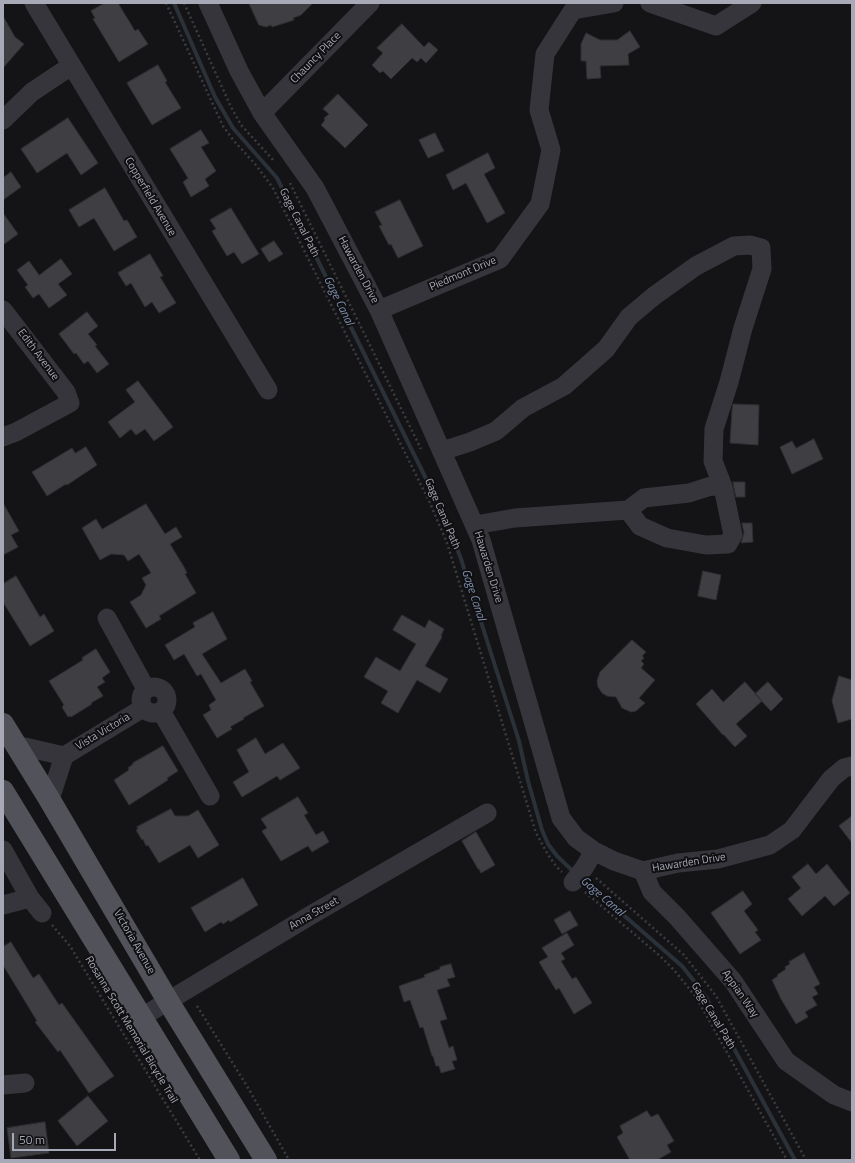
<!DOCTYPE html>
<html>
<head>
<meta charset="utf-8">
<style>
  body { margin:0 }
  #map { position:relative; width:855px; height:1163px; overflow:hidden; background:#141416; font-family:"Titillium Web",sans-serif }
  canvas { display:block }
  .frame { position:absolute; inset:0; border:4px solid #a7a9b6; pointer-events:none }
  .scale { position:absolute; left:12px; top:1133px; width:104px; height:18px; box-sizing:border-box; border:2px solid #a7a9b6; border-top:0; padding-left:5px; font-size:12px; line-height:14px; white-space:nowrap; color:#a7a9b6; -webkit-text-stroke:3px #100f11; paint-order:stroke }
</style>
</head>
<body>
<div id="map">
<canvas width="855" height="1163"></canvas>
<div class="frame"></div>
<div class="scale">50 m</div>
</div>
<script>
const ctx = document.querySelector('canvas').getContext('2d');
ctx.lineJoin = 'round';
function strokePath(path, color, width, dash) { ctx.strokeStyle = color; ctx.lineWidth = width; ctx.lineCap = dash ? 'butt' : 'round'; ctx.setLineDash(dash || []); ctx.stroke(path); }
function fill(path, color) { ctx.fillStyle = color; ctx.fill(path, 'evenodd'); }
function label(font, color, halo, rows, align = 'center') {
  ctx.font = font + ' "Titillium Web",sans-serif'; ctx.lineWidth = 4; ctx.setLineDash([]); ctx.textBaseline = 'middle'; ctx.strokeStyle = halo; ctx.fillStyle = color; for (const [text, x, y, turn = 0] of rows) {
    ctx.save(); ctx.translate(x, y); ctx.rotate((+turn || 0) * Math.PI / 180); ctx.textAlign = isNaN(turn) ? turn : align; if (halo) ctx.strokeText(text, 0, 0); ctx.fillText(text, 0, 0); ctx.restore();
  }
}
strokePath(new Path2D(`
  M 174,3 L 215,97 L 233,128 L 277,178 L 445,517 L 461,559 L 519,741 L 528,781 L 542,830 L 548,844 L 557,856 L 575,873
  M 581,878 L 682,966 L 694,981 L 707,999 L 795,1160`), '#2b3139', 4);
const building = new Path2D(`
  M 105,3 L 118,3 L 135,31 L 138,29 L 148,44 L 119,62 L 93,19 L 95,18 L 91,11 Z
  M 249,3 L 313,3 L 301,15 L 293,18 L 294,20 L 272,27 L 271,25 L 266,27 L 259,25 Z
  M 3,16 L 15,37 L 24,44 L 3,68 Z
  M 402,24 L 424,47 L 429,42 L 438,50 L 426,63 L 421,58 L 417,62 L 412,58 L 391,79 L 383,71 L 380,73 L 372,65 L 383,53 L 377,48 Z
  M 630,31 L 640,47 L 628,54 L 629,65 L 600,66 L 601,78 L 587,79 L 586,61 L 581,61 L 581,44 L 586,33 L 600,40 L 617,40 Z
  M 158,65 L 167,81 L 165,82 L 181,108 L 152,125 L 127,83 Z
  M 338,94 L 368,125 L 345,148 L 321,125 L 325,120 L 324,118 L 329,114 L 323,109 Z
  M 68,118 L 98,163 L 81,175 L 67,153 L 37,173 L 21,149 Z
  M 201,130 L 209,143 L 201,147 L 216,171 L 205,179 L 209,186 L 191,197 L 183,182 L 188,178 L 170,149 Z
  M 435,133 L 444,151 L 428,158 L 419,140 Z
  M 488,153 L 495,168 L 484,174 L 505,213 L 487,223 L 466,183 L 453,190 L 446,175 Z
  M 11,172 L 21,187 L 3,200 L 3,178 Z
  M 105,188 L 124,221 L 127,220 L 137,237 L 114,251 L 94,218 L 79,227 L 69,210 Z
  M 400,200 L 423,246 L 398,258 L 391,244 L 389,245 L 379,226 L 382,225 L 375,212 Z
  M 231,208 L 259,254 L 242,264 L 234,252 L 227,256 L 212,231 L 216,229 L 210,220 Z
  M 3,213 L 18,234 L 3,245 Z
  M 274,241 L 283,254 L 269,262 L 261,249 Z
  M 150,254 L 163,276 L 160,277 L 176,303 L 159,313 L 152,302 L 145,307 L 131,283 L 126,286 L 118,273 Z
  M 61,259 L 72,274 L 58,284 L 67,295 L 49,308 L 39,294 L 33,298 L 25,287 L 28,285 L 17,270 L 29,261 L 39,275 Z
  M 87,312 L 98,326 L 88,334 L 97,345 L 95,346 L 109,364 L 97,373 L 88,361 L 84,364 L 76,353 L 74,354 L 59,334 Z
  M 138,381 L 173,427 L 154,441 L 145,429 L 136,435 L 131,429 L 120,438 L 108,422 L 135,402 L 126,390 Z
  M 733,404 L 759,405 L 758,445 L 730,443 L 732,410 Z
  M 814,439 L 823,459 L 792,474 L 780,447 L 792,441 L 796,448 Z
  M 86,447 L 97,465 L 67,485 L 66,484 L 47,496 L 32,472 L 72,448 L 75,453 Z
  M 733,482 L 745,482 L 745,497 L 736,497 Z
  M 3,503 L 19,531 L 11,535 L 18,547 L 3,555 Z
  M 146,504 L 165,534 L 176,527 L 182,537 L 170,544 L 184,567 L 187,573 L 185,574 L 196,593 L 159,616 L 161,619 L 146,628 L 130,602 L 141,595 L 146,585 L 142,578 L 151,573 L 139,554 L 128,561 L 124,555 L 111,554 L 100,560 L 82,528 L 96,519 L 102,529 Z
  M 742,523 L 752,523 L 753,542 L 741,543 L 744,533 Z
  M 703,571 L 721,575 L 716,600 L 698,596 Z
  M 16,576 L 40,617 L 44,614 L 54,631 L 30,646 L 3,602 L 3,584 Z
  M 213,612 L 227,639 L 202,654 L 221,683 L 245,669 L 252,681 L 250,682 L 264,706 L 243,718 L 244,719 L 230,727 L 232,729 L 217,738 L 203,715 L 211,710 L 209,705 L 216,700 L 201,674 L 197,676 L 184,654 L 174,660 L 165,645 L 195,627 L 193,623 Z
  M 402,615 L 425,628 L 429,620 L 444,629 L 441,636 L 442,637 L 425,666 L 448,679 L 440,693 L 417,680 L 398,713 L 381,703 L 388,691 L 364,677 L 376,657 L 400,671 L 416,644 L 393,630 Z
  M 632,640 L 646,652 L 642,656 L 644,658 L 641,661 L 644,664 L 641,668 L 655,680 L 639,698 L 645,703 L 636,711 L 631,712 L 622,708 L 616,697 L 607,696 L 602,693 L 598,687 L 597,681 L 600,672 Z
  M 96,649 L 110,672 L 102,678 L 105,682 L 97,687 L 103,696 L 91,703 L 92,704 L 71,717 L 70,716 L 68,717 L 62,707 L 64,705 L 49,681 L 83,660 L 82,658 Z
  M 839,676 L 852,680 L 852,719 L 838,723 L 832,701 Z
  M 745,682 L 762,701 L 736,724 L 747,736 L 735,747 L 723,734 L 723,735 L 696,704 L 712,689 L 723,702 Z
  M 768,682 L 783,699 L 771,711 L 755,694 Z
  M 256,738 L 265,754 L 283,743 L 300,768 L 280,780 L 277,776 L 242,797 L 233,782 L 249,772 L 237,750 Z
  M 163,746 L 178,771 L 167,778 L 168,780 L 129,805 L 114,780 L 129,770 L 128,768 L 133,764 L 133,763 Z
  M 298,797 L 308,813 L 304,815 L 316,835 L 323,831 L 329,842 L 312,852 L 308,846 L 281,861 L 262,831 L 267,828 L 261,819 Z
  M 171,809 L 175,816 L 188,816 L 198,810 L 219,845 L 198,858 L 190,845 L 159,863 L 148,845 L 146,846 L 143,839 L 142,840 L 136,830 L 138,829 L 137,827 Z
  M 852,816 L 852,843 L 839,826 Z
  M 476,832 L 495,865 L 481,873 L 479,869 L 478,869 L 462,841 Z
  M 808,864 L 816,874 L 827,864 L 850,893 L 834,906 L 825,896 L 802,916 L 788,899 L 801,888 L 792,877 Z
  M 243,878 L 258,905 L 230,922 L 229,920 L 223,924 L 221,922 L 205,932 L 191,908 Z
  M 743,891 L 752,904 L 744,911 L 758,930 L 755,932 L 761,940 L 740,954 L 711,913 Z
  M 570,911 L 578,925 L 562,934 L 554,920 Z
  M 567,933 L 574,945 L 561,953 L 565,959 L 561,961 L 572,979 L 576,977 L 592,1003 L 574,1014 L 559,988 L 556,990 L 539,962 L 548,957 L 542,948 Z
  M 11,942 L 33,978 L 39,974 L 59,1005 L 62,1003 L 114,1076 L 89,1093 L 60,1050 L 58,1052 L 35,1022 L 37,1021 L 3,965 L 3,947 Z
  M 804,953 L 820,984 L 814,987 L 818,994 L 812,997 L 817,1005 L 805,1012 L 808,1017 L 796,1024 L 781,999 L 772,980 L 778,976 L 777,975 L 786,969 L 785,967 L 790,964 L 789,962 Z
  M 451,964 L 455,977 L 447,979 L 450,986 L 437,990 L 447,1019 L 440,1021 L 449,1048 L 453,1046 L 457,1060 L 452,1061 L 455,1069 L 441,1073 L 439,1066 L 436,1066 L 433,1056 L 432,1056 L 423,1027 L 420,1028 L 410,1000 L 404,1002 L 399,986 L 425,977 L 424,975 L 440,969 L 440,967 Z
  M 88,1096 L 108,1121 L 77,1146 L 58,1121 Z
  M 647,1111 L 651,1117 L 658,1114 L 674,1141 L 667,1145 L 671,1152 L 657,1160 L 630,1160 L 617,1137 L 623,1133 L 620,1126 Z
  M 45,1122 L 49,1153 L 11,1158 L 7,1128 Z`);
fill(building, '#3f3e43');
strokePath(building, '#2f2e32', 1);
strokePath(new Path2D(`
  M 166,3 L 223,126 L 234,141 L 256,165 L 273,188 L 430,503 L 447,543 L 536,833 C 544,847 550,861 562,872
  M 184,3 L 231,107 L 241,125 L 274,161
  M 290,183 L 421,449
  M 596,878 L 684,955 L 716,996 L 806,1160
  M 585,892 L 660,956 L 674,970 L 696,997 L 787,1160
  M 52,925 L 70,946 L 200,1160
  M 197,1006 L 247,1086 L 289,1160`), '#3b3c42', 2.5, [2, 3]);
strokePath(new Path2D(`
  M 34,3 L 268,390
  M 208,3 L 239,71 L 262,113 L 315,188 L 379,310 L 481,540 L 561,818 L 576,838 L 594,851 L 614,861 L 643,871 L 678,863 L 718,859 L 770,845 L 792,830 L 831,779 L 844,768 L 852,766
  M 650,3 L 716,26 L 752,3
  M 262,113 L 370,3
  M 3,120 L 32,92 L 71,66
  M 3,310 L 66,392 L 70,403 L 16,432 L 3,437
  M 379,310 L 500,259 L 540,204 L 551,150 L 539,110 L 545,54 L 573,10 L 614,3
  M 442,451 L 470,442 L 496,431 L 523,408 L 564,386 L 606,349 L 629,317 L 654,296 L 696,266 L 734,246 L 750,245 L 761,248 L 762,269 L 743,328 L 729,382 L 714,429 L 713,461 L 723,487 L 711,486 L 689,493 L 644,498 L 628,510
  M 475,525 L 515,518 L 628,510 L 640,526 L 667,538 L 706,545 L 728,544 L 733,535 L 723,487
  M 107,618 L 146,689
  M141 700a13 13 0 1 1 26 0a13 13 0 1 1-26 0Z
  M 161,711 L 210,796
  M 18,749 L 25,747 L 64,756
  M 48,797 L 52,793 L 64,756 L 143,708
  M 3,850 L 30,898 L 42,913
  M 643,871 L 652,892 L 677,917 L 733,981 L 786,1061 L 834,1095 L 852,1102
  M 573,882 L 584,868 L 594,851
  M 3,905 L 30,898
  M 142,1017 L 168,1001 L 311,915 L 487,813
  M 3,1085 L 25,1083`), '#35353b', 19);
strokePath(new Path2D(`
  M 3,724 L 48,797 L 168,1001 L 266,1160
  M 3,791 L 229,1160`), '#52525a', 22);
label('11px', '#a7a9b6', '#100f11', [
  ["Chauncy Place",316,58,-46],
  ["Copperfield Avenue",150,197,59],
  ["Gage Canal Path",299,223,63],
  ["Hawarden Drive",358,270,62],
  ["Piedmont Drive",463,274,-23],
  ["Edith Avenue",38,355,53],
  ["Gage Canal Path",442,514,67],
  ["Hawarden Drive",488,567,73],
  ["Vista Victoria",103,732,-31],
  ["Hawarden Drive",689,863,-9],
  ["Anna Street",314,914,-30],
  ["Victoria Avenue",134,942,60],
  ["Appian Way",740,994,55],
  ["Gage Canal Path",713,1016,59],
  ["Rosanna Scott Memorial Bicycle Trail",131,1030,59]
]);
label('italic 12px', '#7f91af', '#100f11', [
  ["Gage Canal",338,301,64],
  ["Gage Canal",473,595,72],
  ["Gage Canal",602,897,41]
]);
</script>
</body>
</html>
